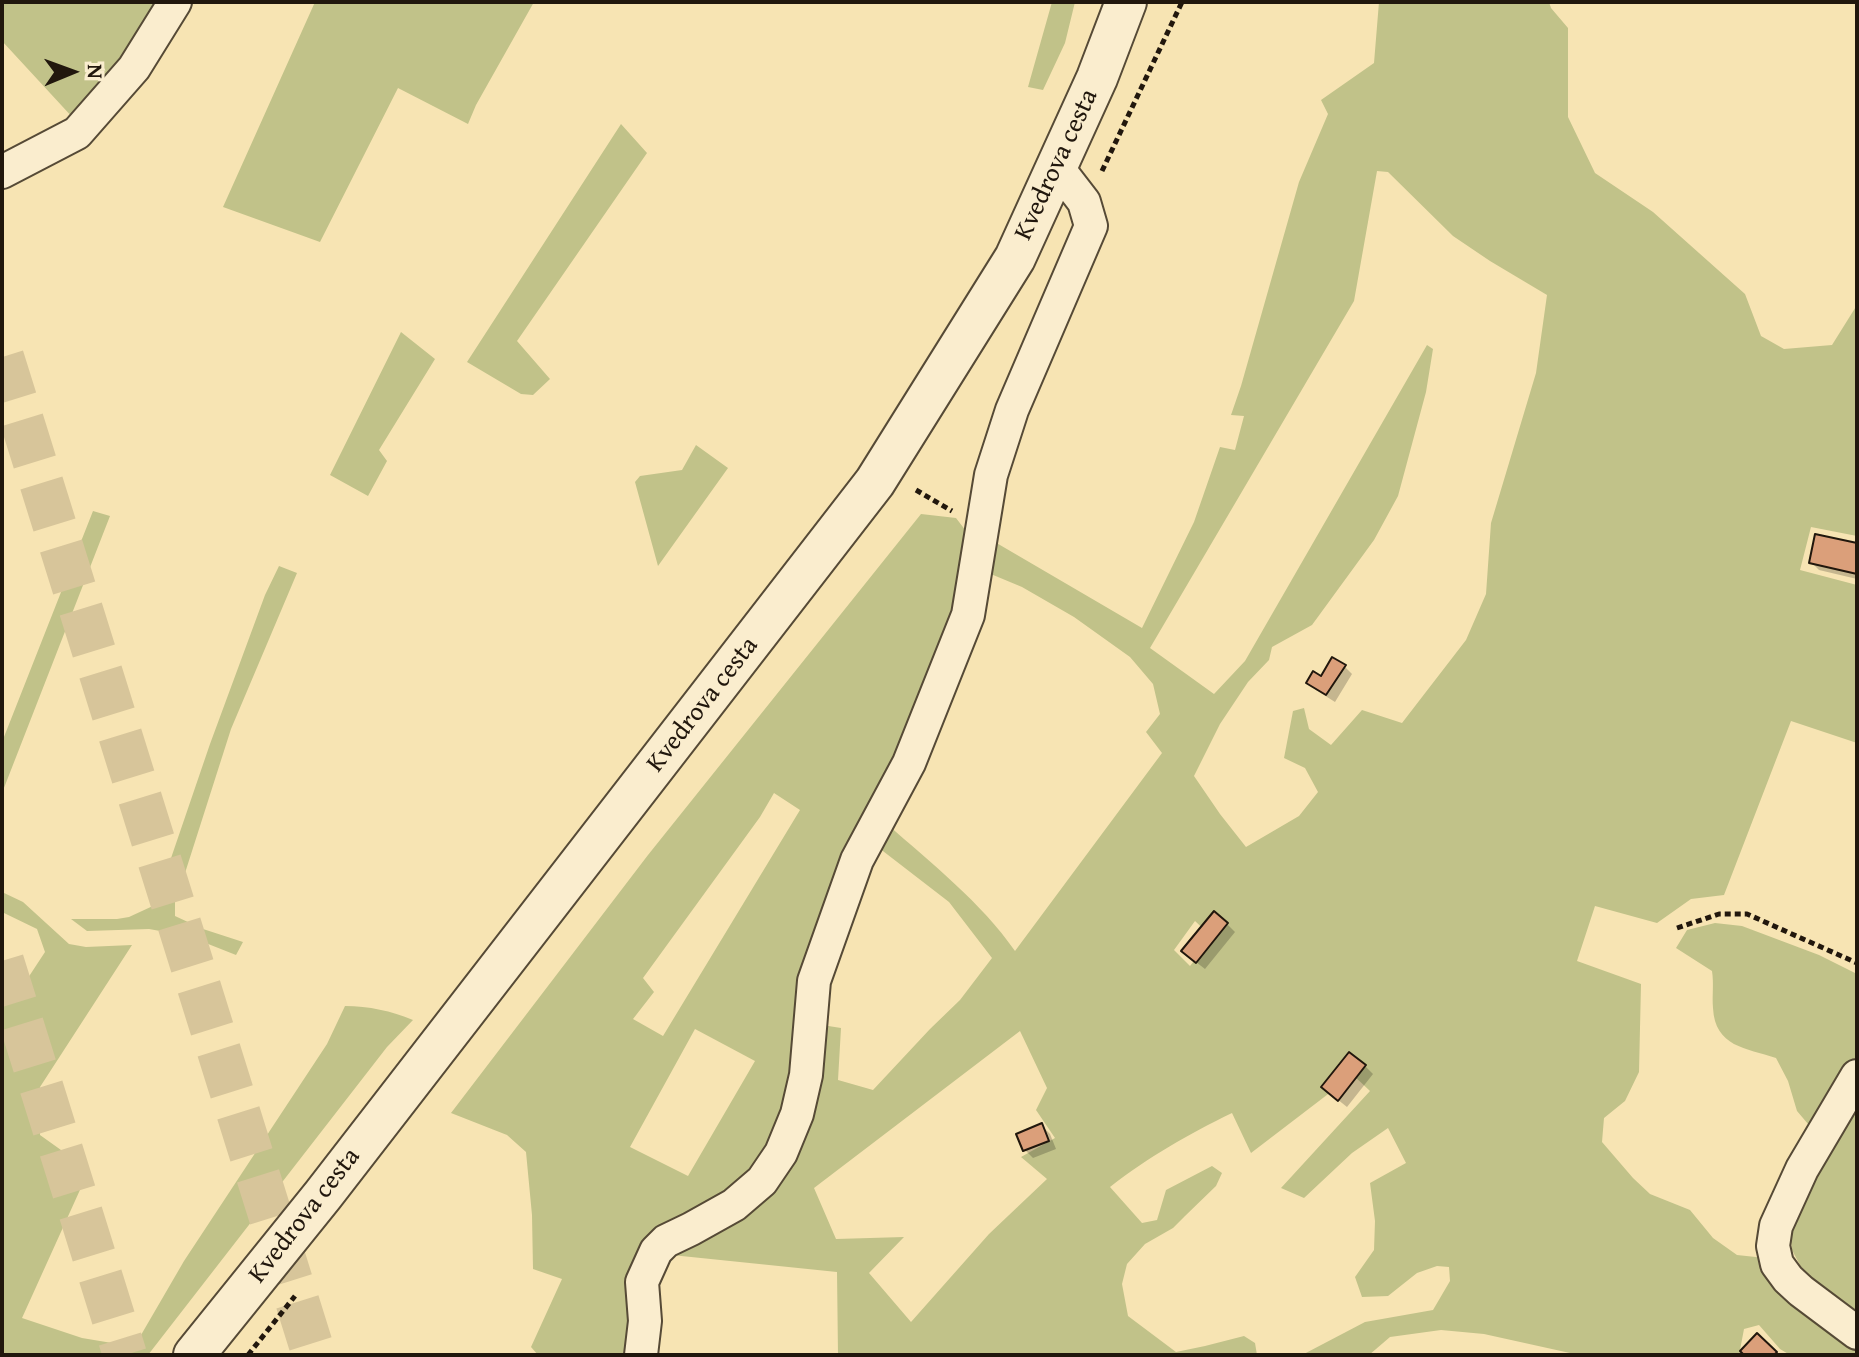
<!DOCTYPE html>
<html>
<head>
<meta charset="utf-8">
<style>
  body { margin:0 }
  #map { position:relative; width:1859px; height:1357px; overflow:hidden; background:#f7e4b3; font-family:"Gentium Book Plus",serif }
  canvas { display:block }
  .frame { position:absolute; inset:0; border:4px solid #21170d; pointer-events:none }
  .north { position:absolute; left:32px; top:32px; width:80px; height:80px; -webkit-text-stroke:6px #faedce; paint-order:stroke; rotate:89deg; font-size:22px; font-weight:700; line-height:32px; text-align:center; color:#21170d }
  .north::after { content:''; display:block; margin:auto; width:28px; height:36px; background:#21170d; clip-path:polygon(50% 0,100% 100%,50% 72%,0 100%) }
</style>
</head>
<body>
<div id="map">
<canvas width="1859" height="1357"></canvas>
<div class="frame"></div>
<div class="north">N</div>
</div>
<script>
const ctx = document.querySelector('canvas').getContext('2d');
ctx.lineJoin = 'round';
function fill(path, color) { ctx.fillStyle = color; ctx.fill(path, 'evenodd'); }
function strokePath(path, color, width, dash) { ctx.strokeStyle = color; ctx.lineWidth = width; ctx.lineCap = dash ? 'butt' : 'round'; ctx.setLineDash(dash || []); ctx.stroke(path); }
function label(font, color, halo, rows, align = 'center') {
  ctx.font = font + ' "Gentium Book Plus",serif'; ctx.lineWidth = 6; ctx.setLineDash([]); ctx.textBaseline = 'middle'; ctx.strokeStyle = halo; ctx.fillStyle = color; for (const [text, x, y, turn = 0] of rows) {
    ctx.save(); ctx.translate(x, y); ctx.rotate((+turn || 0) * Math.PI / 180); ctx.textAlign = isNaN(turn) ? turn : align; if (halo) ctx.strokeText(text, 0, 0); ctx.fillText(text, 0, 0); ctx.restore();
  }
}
fill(new Path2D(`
  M 2,2 L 164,2 L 127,62 L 74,119 L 2,41 Z
  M 315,2 L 534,2 L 476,105 L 468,124 L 398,88 L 320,242 L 223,207 Z
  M 1052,2 L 1075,2 L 1065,43 L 1043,90 L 1028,87 Z
  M 1379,2 L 1549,2 L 1551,8 L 1568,28 L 1568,117 L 1595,173 L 1653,212 L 1745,294 L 1761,336 L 1784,349 L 1832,345 L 1857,305 L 1857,536 L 1811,527 L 1800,570 L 1857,585 L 1857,743 L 1791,721 L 1724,895 L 1691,899 L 1657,923 L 1595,906 L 1577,961 L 1641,984 L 1639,1072 L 1625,1101 L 1604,1118 L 1602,1142 L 1633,1178 L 1650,1194 L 1690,1210 L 1713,1238 L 1737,1255 L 1765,1258 L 1857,1345 L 1857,1355 L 1790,1355 L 1780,1349 L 1759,1325 L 1744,1329 L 1740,1350 L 1742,1355 L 1579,1355 L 1484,1334 L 1441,1330 L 1390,1337 L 1369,1355 L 1302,1355 L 1365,1322 L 1433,1310 L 1450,1281 L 1449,1267 L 1437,1266 L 1417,1273 L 1388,1296 L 1362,1297 L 1355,1277 L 1374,1250 L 1375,1221 L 1370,1183 L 1406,1163 L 1388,1128 L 1352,1153 L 1304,1198 L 1281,1188 L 1370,1091 L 1353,1075 L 1251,1153 L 1232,1113 C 1187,1135 1150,1156 1110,1187 L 1142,1223 L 1157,1220 L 1166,1190 L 1212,1166 L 1222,1173 L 1216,1186 L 1185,1216 L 1173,1228 L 1145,1244 L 1127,1264 L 1122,1284 L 1128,1316 L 1176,1352 L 1205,1346 L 1244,1336 L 1255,1343 L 1257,1355 L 838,1355 L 837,1272 L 662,1254 L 766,1193 L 822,1025 L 841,1028 L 838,1080 L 873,1090 L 930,1029 L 960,1000 L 992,958 L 949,902 L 879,848 L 887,824 C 932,864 981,902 1015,951 L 1162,753 L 1146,732 L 1160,714 L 1153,684 L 1130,657 L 1074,617 L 1022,587 L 986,572 L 988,538 L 1142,628 L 1194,522 L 1220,447 L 1235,450 L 1244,416 L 1231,415 L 1241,386 L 1299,182 L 1328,114 L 1321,100 L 1374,63 ZM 1377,171 L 1388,172 L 1453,236 L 1490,261 L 1547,295 L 1536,373 L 1491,523 L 1486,594 L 1466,640 L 1402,723 L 1362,710 L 1331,745 L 1309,729 L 1304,708 L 1293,711 L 1284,758 L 1305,768 L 1318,792 L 1299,816 L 1246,847 L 1220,814 L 1194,776 L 1220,724 L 1248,682 L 1269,660 L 1272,647 L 1312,625 L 1374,540 L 1398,496 L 1426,392 L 1433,349 L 1427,345 L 1245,661 L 1214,694 L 1150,648 L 1354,301 ZM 1195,921 L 1213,938 L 1190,966 L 1174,950 ZM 1020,1031 L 1047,1088 L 1036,1110 L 1055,1138 L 1021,1157 L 1047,1179 L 989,1234 L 911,1322 L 869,1273 L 904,1237 L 836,1239 L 814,1188 Z
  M 621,124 L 647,153 L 517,341 L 550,379 L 533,395 L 521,394 L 467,362 Z
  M 401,332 L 435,359 L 379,450 L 387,461 L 368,496 L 330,475 Z
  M 696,445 L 728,468 L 658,566 L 635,482 L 640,476 L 682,470 Z
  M 93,511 L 110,516 L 2,793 L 2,742 Z
  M 921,514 L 956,518 L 969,535 L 936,689 L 858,838 L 813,935 L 806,958 L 782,1140 L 746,1185 L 664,1231 L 632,1355 L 538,1355 L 531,1347 L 562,1279 L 533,1269 L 532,1215 L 526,1152 L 507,1135 L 451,1113 L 648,855 ZM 774,793 L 800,810 L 663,1036 L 633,1019 L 654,992 L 643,978 L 760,817 ZM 695,1029 L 755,1061 L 688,1176 L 630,1147 Z
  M 279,566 L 297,573 L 231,729 L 185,873 L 175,897 L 175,916 L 203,929 L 243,942 L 236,955 L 188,936 L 149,929 L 87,931 L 71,919 L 117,919 L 129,917 L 155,905 L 210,744 L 265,595 Z
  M 2,892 L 23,902 L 69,944 L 86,947 L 132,945 L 40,1087 L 40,1135 L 89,1170 L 22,1318 L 82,1338 L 124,1345 L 141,1335 L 184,1261 L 327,1044 L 345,1006 C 369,1006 391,1011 413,1020 L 387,1047 L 148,1355 L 2,1355 L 2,1200 L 4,1193 L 2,1192 L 2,1001 L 24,984 L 45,952 L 37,929 L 4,913 L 2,914 Z
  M 1715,923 L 1742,926 L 1819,955 L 1857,974 L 1857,1055 L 1814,1131 L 1797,1111 L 1788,1081 L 1776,1058 C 1746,1048 1715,1047 1713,1008 C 1712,995 1714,984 1712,971 L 1676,948 L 1687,930 Z
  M 1857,1107 L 1857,1314 L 1834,1298 L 1801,1267 L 1792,1250 L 1789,1226 Z`), '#c1c289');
fill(new Path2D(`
  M 1857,545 L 1857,579 L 1819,570 L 1811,562 Z
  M 1344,666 L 1352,674 L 1335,702 L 1316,690 L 1308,682 L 1321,679 Z
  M 1227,924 L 1235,932 L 1205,969 L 1192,959 Z
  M 1365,1066 L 1373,1074 L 1347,1107 L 1332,1095 Z
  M 1042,1126 L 1050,1134 L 1056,1149 L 1033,1158 L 1025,1150 Z`), '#0003');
const building = new Path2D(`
  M 1815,534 L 1857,543 L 1857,574 L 1809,563 Z
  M 1332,657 L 1346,665 L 1326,695 L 1306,683 L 1313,671 L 1321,676 Z
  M 1214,911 L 1228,923 L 1196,963 L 1181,951 Z
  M 1349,1052 L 1366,1065 L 1338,1101 L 1321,1087 Z
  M 1042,1123 L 1049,1141 L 1023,1151 L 1016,1134 Z
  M 1757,1333 L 1777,1352 L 1774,1355 L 1744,1355 L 1740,1351 Z`);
fill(building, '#db9f7a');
strokePath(building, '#21170d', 2);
strokePath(new Path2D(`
  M 2,357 L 314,1355
  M 2,961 L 125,1355`), '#d7c59a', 44, [44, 22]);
const minor = new Path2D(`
  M 2,172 L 77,133 L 134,68 L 175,2
  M 1857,1076 L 1802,1169 L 1776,1226 L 1773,1246 L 1777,1264 L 1788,1279 L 1801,1291 L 1857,1333
  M 641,1355 L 645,1321 L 642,1282 L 656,1251 L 666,1241 L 691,1229 L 734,1205 L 762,1181 L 781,1153 L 797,1114 L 806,1075 L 814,981 L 857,860 L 909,763 L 968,615 L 991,475 L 1012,410 L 1091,226 L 1084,202 L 1057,167`);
const tertiary = new Path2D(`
  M 194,1355 L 323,1195 L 875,482 L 1015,258 L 1097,78 L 1126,2`);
strokePath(minor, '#564a36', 36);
strokePath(tertiary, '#564a36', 44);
strokePath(new Path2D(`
  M 1102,171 L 1182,2
  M 916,490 L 952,511
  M 1677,928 L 1719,914 L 1747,914 L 1857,963
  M 248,1355 L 295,1296`), '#21170d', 5, [6, 4]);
strokePath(minor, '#faedce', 32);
strokePath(tertiary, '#faedce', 40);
label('26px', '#21170d', '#faedce', [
  ["Kvedrova cesta",1057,165,-65],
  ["Kvedrova cesta",703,705,-52],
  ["Kvedrova cesta",305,1216,-52]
]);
</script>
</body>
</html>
